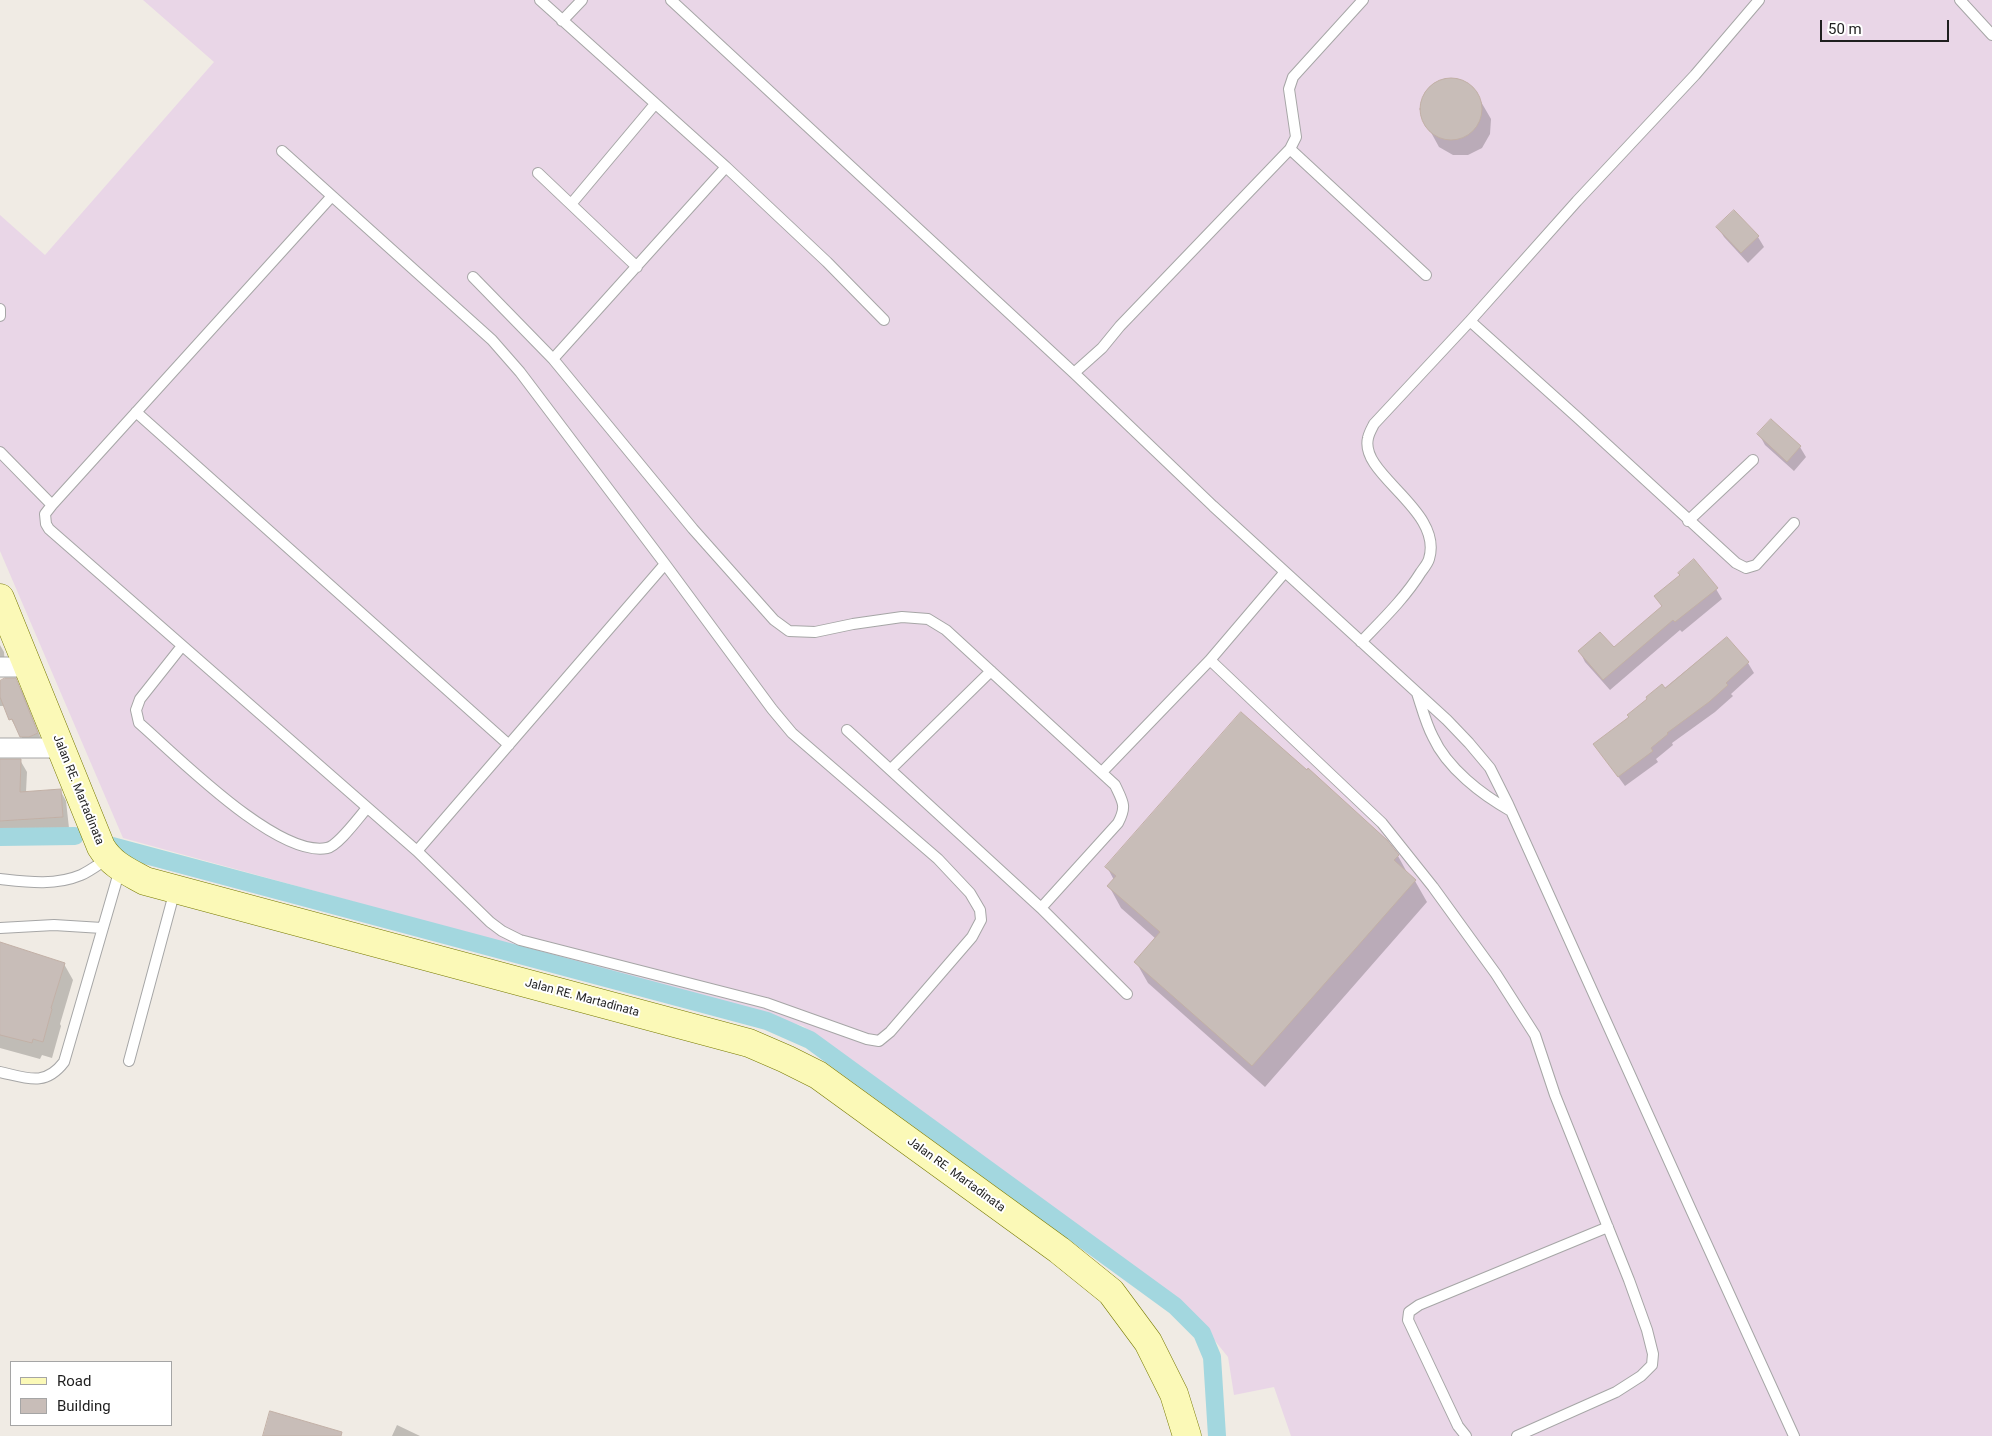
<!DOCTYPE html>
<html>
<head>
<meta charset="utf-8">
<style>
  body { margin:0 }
  #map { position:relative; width:1992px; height:1436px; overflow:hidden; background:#f0ebe4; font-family:Roboto,sans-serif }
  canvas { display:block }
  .legend { position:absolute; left:10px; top:1361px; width:162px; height:65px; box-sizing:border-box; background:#fff; border:1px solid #a5a5a5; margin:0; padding:6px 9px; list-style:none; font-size:15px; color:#1f1f1f }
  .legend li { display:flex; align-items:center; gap:10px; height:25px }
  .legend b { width:25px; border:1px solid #a5a5a5 }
  .scale { position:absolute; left:1820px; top:20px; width:129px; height:22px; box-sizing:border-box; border:2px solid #1f1f1f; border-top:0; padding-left:6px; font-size:15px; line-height:18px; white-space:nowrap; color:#1f1f1f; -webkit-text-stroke:4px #fff; paint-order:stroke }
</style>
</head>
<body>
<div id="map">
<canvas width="1992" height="1436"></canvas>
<ul class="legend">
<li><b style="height:6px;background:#fbf9b7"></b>Road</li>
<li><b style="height:14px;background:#c8bdb8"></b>Building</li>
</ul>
<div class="scale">50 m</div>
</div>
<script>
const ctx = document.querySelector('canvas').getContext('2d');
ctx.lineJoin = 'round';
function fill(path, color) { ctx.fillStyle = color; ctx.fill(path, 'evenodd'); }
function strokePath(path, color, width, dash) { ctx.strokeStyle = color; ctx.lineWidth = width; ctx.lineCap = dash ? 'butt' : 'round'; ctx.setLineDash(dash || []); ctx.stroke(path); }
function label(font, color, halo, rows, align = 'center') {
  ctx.font = font + ' Roboto,sans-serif'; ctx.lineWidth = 4; ctx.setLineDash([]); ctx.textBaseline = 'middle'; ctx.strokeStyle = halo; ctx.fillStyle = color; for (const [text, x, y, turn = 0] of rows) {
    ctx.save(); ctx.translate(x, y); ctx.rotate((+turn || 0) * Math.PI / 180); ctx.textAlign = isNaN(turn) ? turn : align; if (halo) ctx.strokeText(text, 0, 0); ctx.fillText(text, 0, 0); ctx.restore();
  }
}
fill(new Path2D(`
  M 143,0 L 1992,0 L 1992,1436 L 1291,1436 L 1274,1387 L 1234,1395 L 1228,1357 L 1199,1321 L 803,1026 L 123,838 L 0,551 L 0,215 L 45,255 L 214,62 Z`), '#e9d6e7');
fill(new Path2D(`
  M 1444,79 L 1460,79 L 1473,88 L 1491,119 L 1490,134 L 1482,148 L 1468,155 L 1453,155 L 1439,147 L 1422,116 L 1422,100 L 1430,87 Z
  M 1718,227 L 1758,237 L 1764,247 L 1748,263 L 1724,237 Z
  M 1759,434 L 1800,447 L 1806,457 L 1794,471 L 1765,445 Z
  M 1716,589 L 1722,599 L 1682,632 L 1680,630 L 1610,690 L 1585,662 L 1580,652 L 1614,649 L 1662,607 L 1656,596 Z
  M 1726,638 L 1748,663 L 1754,673 L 1731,694 L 1733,696 L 1715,712 L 1672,743 L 1673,745 L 1656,759 L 1658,762 L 1625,786 L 1595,745 Z
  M 0,645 L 4,652 L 5,667 L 0,669 Z
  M 15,680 L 22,691 L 43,744 L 28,748 L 11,719 L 5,706 L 0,706 L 0,681 Z
  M 0,760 L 20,760 L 27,772 L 26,792 L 60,790 L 66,801 L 69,828 L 0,832 Z
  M 1386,841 L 1398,856 L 1409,876 L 1415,881 L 1427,902 L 1265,1087 L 1148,983 L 1136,962 L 1156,939 L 1121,908 L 1109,886 L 1114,880 L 1107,867 Z
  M 0,944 L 64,964 L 73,980 L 60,1024 L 61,1026 L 52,1058 L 42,1055 L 40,1059 L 0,1048 Z
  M 397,1425 L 420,1436 L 392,1436 Z`), '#0003');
strokePath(new Path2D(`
  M 0,837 L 75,836
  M 112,846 L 767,1021 L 810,1040 L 1175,1306 L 1202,1333 L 1212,1357 L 1217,1436`), '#a3d7df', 18);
const building = new Path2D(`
  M1420 109a31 31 0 1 1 62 0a31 31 0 1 1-62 0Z
  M 1734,210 L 1759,236 L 1741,253 L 1716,227 Z
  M 1771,419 L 1801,446 L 1787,462 L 1757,434 Z
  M 1694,559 L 1718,588 L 1675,622 L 1673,620 L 1603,680 L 1578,651 L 1600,632 L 1614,647 L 1662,606 L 1654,596 L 1680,575 L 1678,573 Z
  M 1727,637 L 1749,662 L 1726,683 L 1728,685 L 1709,702 L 1667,733 L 1668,734 L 1651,748 L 1653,751 L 1618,777 L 1593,744 L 1629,717 L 1627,715 L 1647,699 L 1646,697 L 1662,684 L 1665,688 Z
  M 5,678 L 16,678 L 38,733 L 29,737 L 20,737 L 12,719 L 9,720 L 0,697 L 0,681 Z
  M 1241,712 L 1307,770 L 1308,768 L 1387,840 L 1399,855 L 1394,860 L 1416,880 L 1252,1066 L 1134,962 L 1160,932 L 1107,886 L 1116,876 L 1105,867 Z
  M 0,759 L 21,759 L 20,792 L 61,789 L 63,817 L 0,821 Z
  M 0,942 L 65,963 L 51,1008 L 52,1009 L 43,1042 L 33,1039 L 32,1043 L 0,1035 Z
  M 270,1411 L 342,1432 L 341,1436 L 263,1436 Z`);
fill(building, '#c8bdb8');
strokePath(building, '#c2b0a6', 1);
const lane = new Path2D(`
  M 540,0 L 726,167 L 827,262 L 884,320
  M 671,0 L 1074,373 L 1213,506 L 1447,720 L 1469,743 L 1490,768 L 1508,804 L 1692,1212 L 1794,1436
  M 1960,0 L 1992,35
  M 562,21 L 582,0
  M 1290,149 L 1426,275
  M 282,151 L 492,340 L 520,372 L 665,564 L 772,709 L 792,733 L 938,859 L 970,893 L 980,910 L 981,920 L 972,937 L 890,1032 L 879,1041 L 867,1039 L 766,1003 L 520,940 L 502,931 L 490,922 L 417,851 L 49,529 L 46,524 L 45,514 L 52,505 L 332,196
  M 726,167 L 553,359 L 693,529 L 774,620 L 789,631 L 815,632 L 853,624 L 902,617 L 928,619 L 946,630 L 1115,785 C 1123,802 1127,806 1118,823 L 1041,908
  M 538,173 L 637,267
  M 572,203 L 655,104
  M 473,277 L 553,359
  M 0,309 L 0,316
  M 1470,321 L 1578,418 L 1736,563 L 1746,568 L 1756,565 L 1794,523
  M 1074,373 L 1102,348 L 1120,326 L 1290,149 L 1296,137 L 1289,89 L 1293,77 L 1363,0
  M 136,412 L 509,745
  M 0,452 L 52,505
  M 1688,521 L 1753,460
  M 1285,572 L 1210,660 L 1382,823 L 1433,887 L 1496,974 L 1535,1035 L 1555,1095 L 1629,1280 L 1647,1330 L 1653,1354 L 1652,1365 L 1641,1376 L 1616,1392 L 1517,1436
  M 1361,642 C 1382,620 1405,598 1421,572 C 1424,568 1428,563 1429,559 C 1444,510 1359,475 1368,438 C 1369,433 1372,428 1374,424 L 1470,321 L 1577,201 L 1695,75 L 1759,0
  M 182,646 L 140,699 L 136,710 L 139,723 C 176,755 277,858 327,848 C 338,846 359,817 367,808
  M 1417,693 C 1422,708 1426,724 1433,737 C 1447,768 1482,795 1511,811
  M 847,730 L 1041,908 L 1127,994
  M 891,769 L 991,671
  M 1102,772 L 1210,660
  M 417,851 L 665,564
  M 0,879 C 27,882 55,886 81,875 C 90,871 99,864 107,859
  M 0,928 L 54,925 L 102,928
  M 129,1061 L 175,890
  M 0,1072 C 27,1078 45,1087 64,1062 L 120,869
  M 1466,1436 L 1458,1426 L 1408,1320 L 1409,1312 L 1419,1305 L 1608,1227`);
const street = new Path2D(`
  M 0,667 L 28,667
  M 0,748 L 61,748`);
const secondary = new Path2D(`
  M 0,598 L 101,847 C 112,865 127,871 145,881 L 749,1043 L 786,1059 L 818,1075 L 1059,1250 L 1111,1292 L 1148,1342 L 1174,1394 L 1187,1436`);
strokePath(lane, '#a6a6a6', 12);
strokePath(street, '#a6a6a6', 21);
strokePath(secondary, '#777a01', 29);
strokePath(lane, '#fff', 10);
strokePath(street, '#fff', 19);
strokePath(secondary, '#fbf9b7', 28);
label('12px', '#1f1f1f', '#fff', [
  ["Jalan RE. Martadinata",78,790,68],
  ["Jalan RE. Martadinata",582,998,15],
  ["Jalan RE. Martadinata",956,1175,36]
]);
</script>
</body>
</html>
